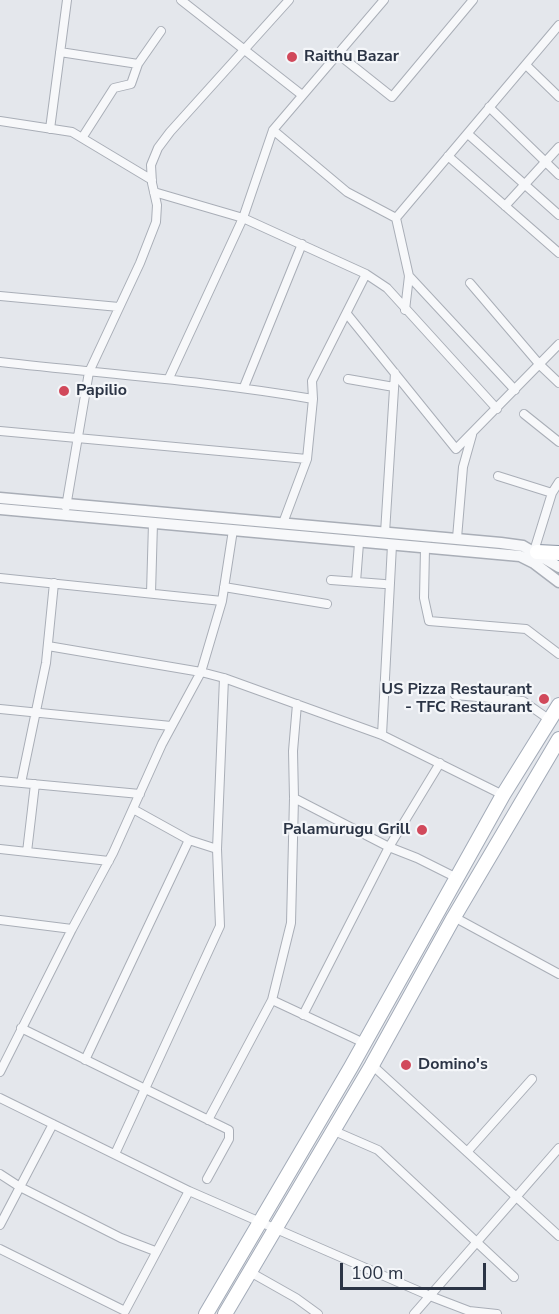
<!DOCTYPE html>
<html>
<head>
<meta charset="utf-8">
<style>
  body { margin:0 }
  #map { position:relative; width:559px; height:1314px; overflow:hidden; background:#e4e7ec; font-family:"Nunito Sans",sans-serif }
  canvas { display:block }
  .scale { position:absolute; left:340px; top:1263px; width:146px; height:27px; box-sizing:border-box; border:3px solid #2b3445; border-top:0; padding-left:8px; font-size:18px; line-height:21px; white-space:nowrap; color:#2b3445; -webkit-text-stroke:4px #f4f6f9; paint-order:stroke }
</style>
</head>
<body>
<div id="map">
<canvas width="559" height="1314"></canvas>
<div class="scale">100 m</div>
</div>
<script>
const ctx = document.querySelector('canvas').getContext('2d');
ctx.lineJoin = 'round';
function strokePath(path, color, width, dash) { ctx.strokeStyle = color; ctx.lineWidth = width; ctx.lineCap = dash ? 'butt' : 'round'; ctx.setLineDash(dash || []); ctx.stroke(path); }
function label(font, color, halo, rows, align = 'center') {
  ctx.font = font + ' "Nunito Sans",sans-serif'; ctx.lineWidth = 4.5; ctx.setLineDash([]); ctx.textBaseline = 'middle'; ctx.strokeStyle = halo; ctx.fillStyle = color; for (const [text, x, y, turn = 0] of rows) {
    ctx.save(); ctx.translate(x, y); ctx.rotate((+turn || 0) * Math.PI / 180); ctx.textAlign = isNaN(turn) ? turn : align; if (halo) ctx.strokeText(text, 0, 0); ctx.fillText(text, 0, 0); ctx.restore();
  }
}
const minor = new Path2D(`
  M 181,0 L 302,95
  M 60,52 L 138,64 L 161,31
  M 338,54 L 392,97 L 473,0
  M 526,65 L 559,97
  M 489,107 L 559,175
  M 0,121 L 72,132 L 152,180
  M 50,129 L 67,0
  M 273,130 L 347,192 L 396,218 L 559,25
  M 468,134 L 559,215
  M 82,138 L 114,88 L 131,84 L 138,64
  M 448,156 L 559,253
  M 154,192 L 243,218 L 366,274 L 387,288 L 497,409
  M 505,206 L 559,147
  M 396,218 L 409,276 L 405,310
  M 409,276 L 515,390
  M 470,283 L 540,365 L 559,383
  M 0,296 L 119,307
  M 347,314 L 456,449 L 559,344
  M 0,362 C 105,374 209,381 313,399 L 312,381 L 366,274
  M 169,378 L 243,218 L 273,130 L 384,0
  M 348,379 L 394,387
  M 244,387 L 302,244
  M 524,414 L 559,442
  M 0,431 L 307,459
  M 498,476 L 552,493 L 534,551
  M 552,493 L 559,482
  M 66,507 L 89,372 L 140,263 L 156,222 L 157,205 L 152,183 L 151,165 L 158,148 L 170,132 L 289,0
  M 283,523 L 307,459 L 313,399
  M 385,533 L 395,373
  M 457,538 L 463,467 L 472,435
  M 425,548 L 424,598 L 429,621 L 526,629 L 559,654
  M 0,578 L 222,601
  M 331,580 L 384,584
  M 356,582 L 359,543
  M 224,587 L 327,604
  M 151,593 L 153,523
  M 48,646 L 201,672 L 224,678 L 382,735 L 503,795
  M 455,695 L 523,701 L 550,720
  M 0,709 L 171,726
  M 382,735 L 392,545
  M 0,781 L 140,794
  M 21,783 L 46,663 L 54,583
  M 294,798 L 389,847 L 417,858 L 455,877
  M 133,809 L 189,840 L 217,849
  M 0,849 L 109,861
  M 27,852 L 35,784
  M 454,917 L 559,974
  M 0,920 L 72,929
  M 272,1000 L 291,923 L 294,798 L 293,751 L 297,704
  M 303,1015 L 389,847 L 440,763
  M 21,1028 L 229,1130 L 229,1139 L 207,1179
  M 85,1060 L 189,840
  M 372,1065 L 559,1236
  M 0,1072 L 72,929 L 113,853 L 162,744 L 201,672 L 222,601 L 233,530
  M 0,1098 L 189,1191 L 430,1296 L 469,1311 L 497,1314
  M 208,1120 L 272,1000 L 364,1043
  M 332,1130 L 378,1150 L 514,1277
  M 467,1152 L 532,1079
  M 115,1154 L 220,926 L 217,849 L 224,678
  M 0,1174 L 20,1187 L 121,1238 L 155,1251
  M 0,1225 L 53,1124
  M 0,1249 L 125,1311 L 189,1191
  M 250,1272 L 296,1298 L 318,1314
  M 414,1314 L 559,1148`);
const tertiary = new Path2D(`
  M 0,498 L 501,543 L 523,546 L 559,567
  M 0,509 L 520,556 L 534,563 L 559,582`);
const primary = new Path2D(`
  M 206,1314 L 351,1067 L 503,795 L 559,705
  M 225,1314 L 372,1065 L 454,917 L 559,739`);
const trunk = new Path2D(`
  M 537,552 L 559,553`);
strokePath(minor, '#a9aeb7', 10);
strokePath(tertiary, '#a9aeb7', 13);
strokePath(primary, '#a3abb8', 16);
strokePath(trunk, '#8b94a3', 16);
strokePath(minor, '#f7f8fa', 8);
strokePath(tertiary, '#f7f8fa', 10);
strokePath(primary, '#fff', 14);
strokePath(trunk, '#fff', 14);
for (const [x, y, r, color] of [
  [292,57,6,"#d1495b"],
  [64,391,6,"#d1495b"],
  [544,699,6,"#d1495b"],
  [422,830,6,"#d1495b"],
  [406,1065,6,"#d1495b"]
]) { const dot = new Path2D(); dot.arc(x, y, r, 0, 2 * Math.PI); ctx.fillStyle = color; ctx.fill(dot); strokePath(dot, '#f4f6f9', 2); }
label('bold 16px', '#2b3445', '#f4f6f9', [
  ["Raithu Bazar",304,57],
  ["Papilio",76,391],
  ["US Pizza Restaurant",532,690,"right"],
  ["- TFC Restaurant",532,708,"right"],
  ["Palamurugu Grill",410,830,"right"],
  ["Domino's",418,1065]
], 'left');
</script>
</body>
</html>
